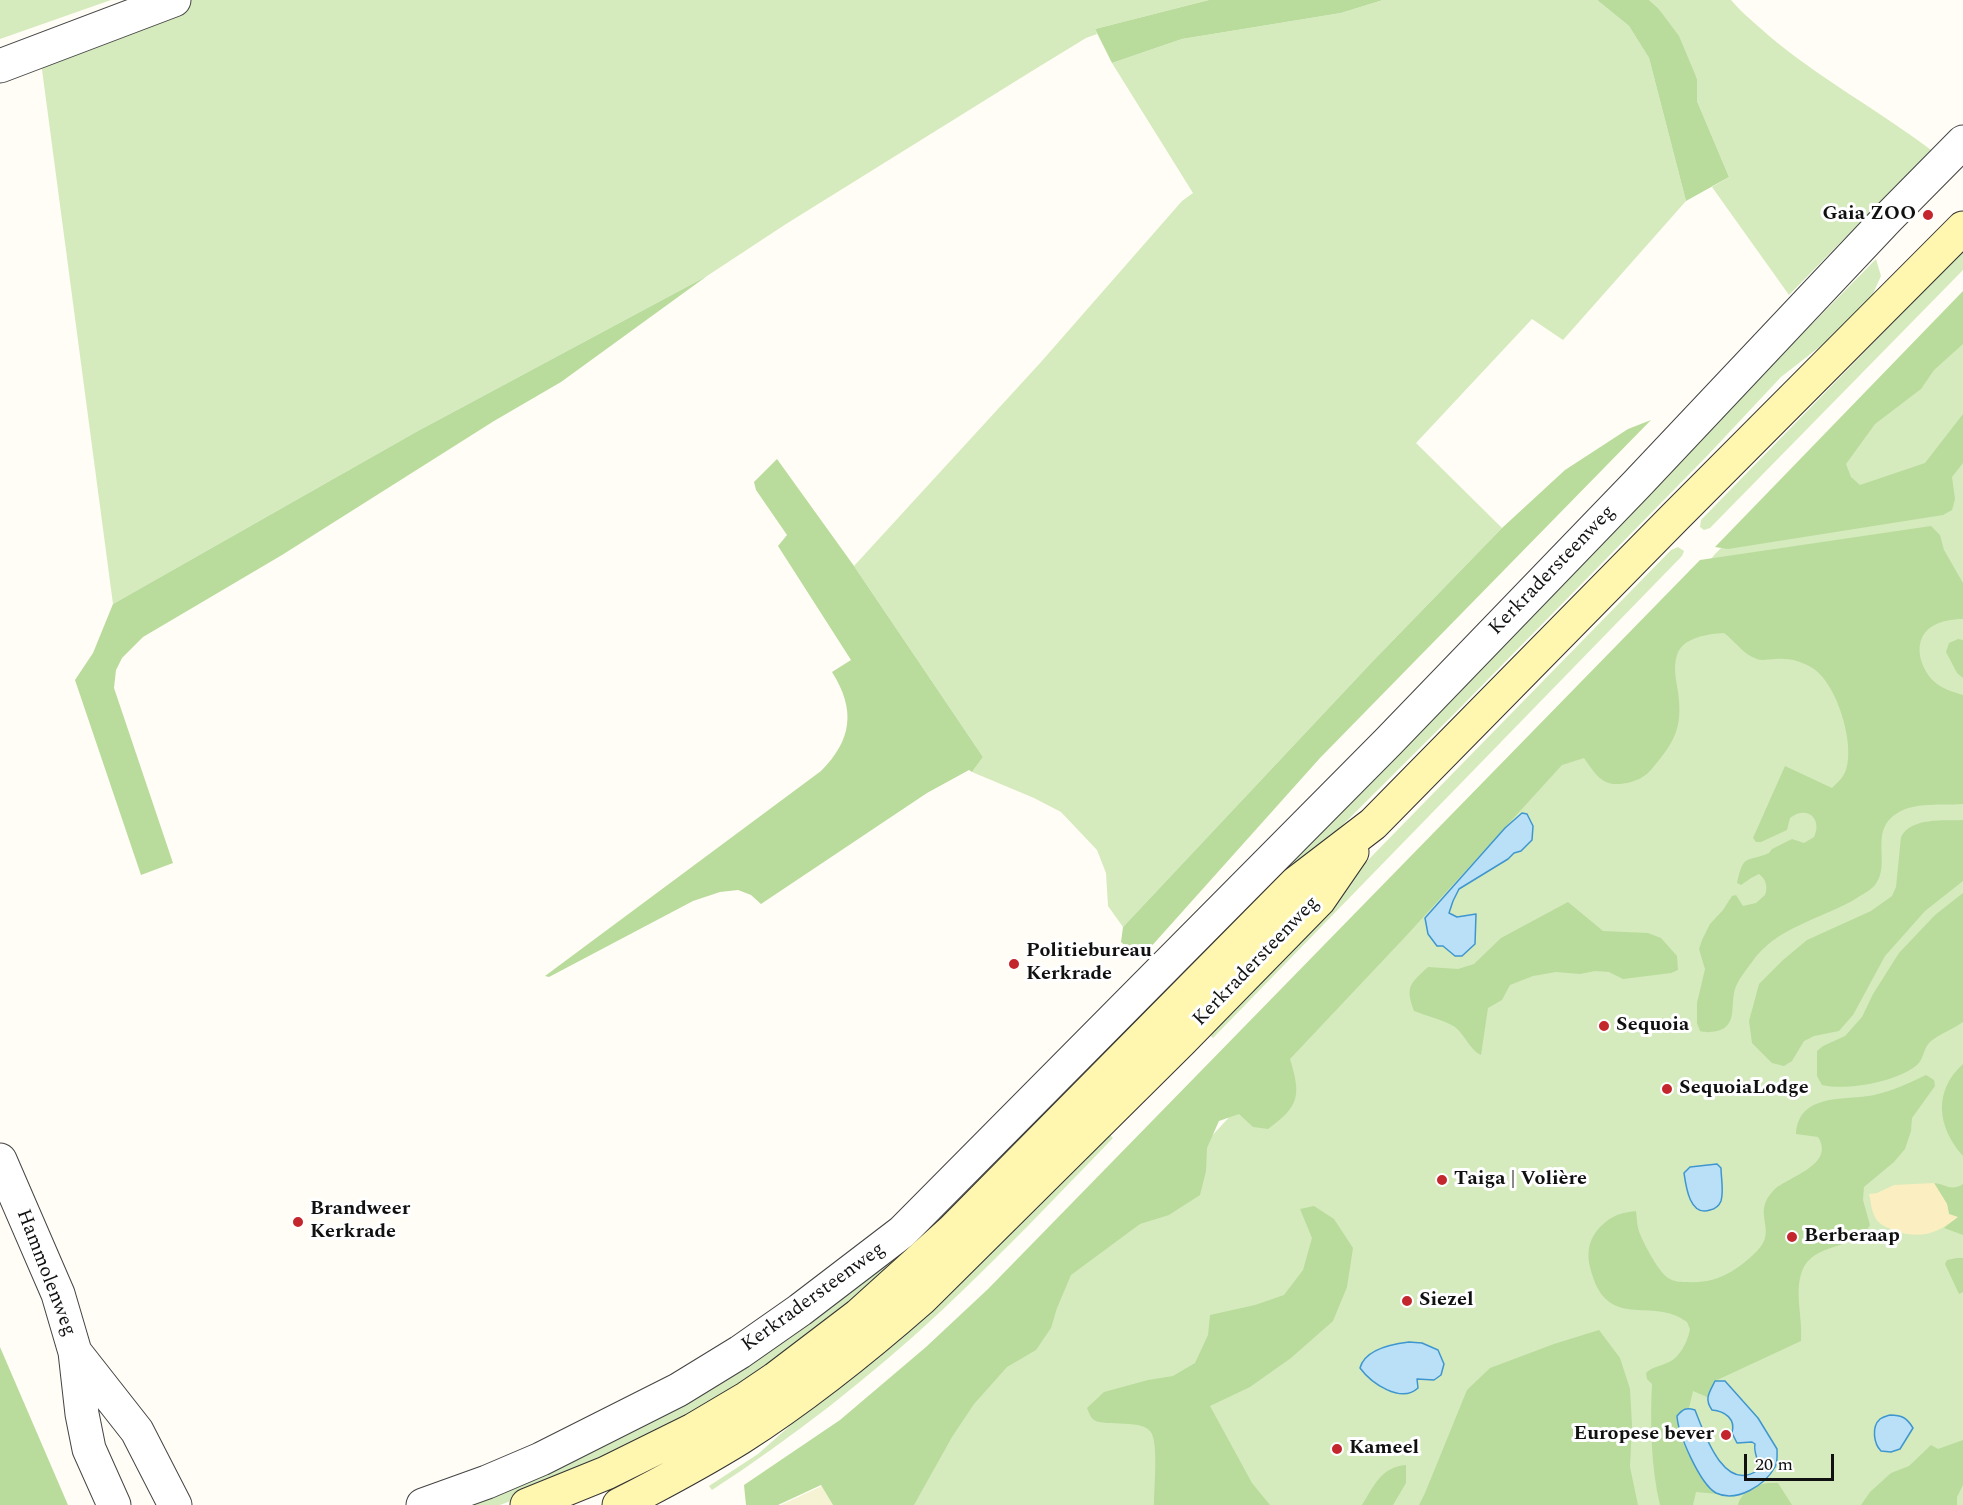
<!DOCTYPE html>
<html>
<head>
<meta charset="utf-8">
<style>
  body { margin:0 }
  #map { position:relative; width:1963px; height:1505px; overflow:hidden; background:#fffdf5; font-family:Spectral,serif }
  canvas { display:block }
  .scale { position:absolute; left:1744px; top:1454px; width:90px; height:27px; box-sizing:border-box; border:3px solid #111; border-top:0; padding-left:8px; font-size:18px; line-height:21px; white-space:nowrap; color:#111; -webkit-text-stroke:4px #fff; paint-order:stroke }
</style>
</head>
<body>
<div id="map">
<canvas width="1963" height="1505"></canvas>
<div class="scale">20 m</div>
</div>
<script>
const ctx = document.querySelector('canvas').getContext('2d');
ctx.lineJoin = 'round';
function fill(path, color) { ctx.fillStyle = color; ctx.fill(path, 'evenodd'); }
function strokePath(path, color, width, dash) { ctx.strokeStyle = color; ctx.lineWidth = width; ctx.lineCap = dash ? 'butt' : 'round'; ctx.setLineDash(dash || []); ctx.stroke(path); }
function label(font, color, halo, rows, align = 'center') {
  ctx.font = font + ' Spectral,serif'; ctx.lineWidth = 6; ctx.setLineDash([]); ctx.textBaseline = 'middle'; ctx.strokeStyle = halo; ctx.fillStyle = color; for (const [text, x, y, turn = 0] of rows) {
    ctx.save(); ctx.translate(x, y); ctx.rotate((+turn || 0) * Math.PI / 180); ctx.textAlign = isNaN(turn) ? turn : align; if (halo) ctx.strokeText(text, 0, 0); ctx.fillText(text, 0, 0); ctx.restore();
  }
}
fill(new Path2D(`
  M 822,1486 L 833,1505 L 781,1505 Z`), '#f6f3d4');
fill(new Path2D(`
  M 0,0 L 111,0 L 0,39 Z
  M 165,0 L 1209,0 L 1095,29 L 1097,34 L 1086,38 L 1032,71 L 786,224 L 707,276 L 416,432 L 113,604 L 39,47 Z
  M 1383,0 L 1597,0 L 1629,26 L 1649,58 L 1686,201 L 1563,340 L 1532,319 L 1416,443 L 1502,528 L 1372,662 L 1123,927 L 1108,906 L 1106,873 L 1097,850 L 1061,812 L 1034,798 L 972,772 L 983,757 L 854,566 L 1041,362 L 1182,201 L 1193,193 L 1112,63 L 1182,39 L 1341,13 Z
  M 1649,0 L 1731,0 C 1742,13 1756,24 1768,35 C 1819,78 1878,110 1931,150 L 1789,295 L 1712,187 L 1729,177 L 1697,101 L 1697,79 L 1658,8 Z
  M 1963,251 L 1963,270 L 1710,528 L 1704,530 L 1700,527 L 1701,520 Z
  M 1876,259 L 1881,276 L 1871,298 L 1836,334 L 1781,377 L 1707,456 L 1453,715 L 1172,995 L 1165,990 L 1163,985 Z
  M 1963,311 L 1963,1505 L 880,1505 L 931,1398 L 1171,1180 L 1496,829 L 1715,554 Z
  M 1678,547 L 1684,551 L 1682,556 L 1213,1038 L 1203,1029 L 1671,550 Z
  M 1130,1022 L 1139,1030 L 858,1304 L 722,1405 L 562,1482 L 500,1505 L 465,1505 C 540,1478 610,1443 681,1406 Z
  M 1105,1130 L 1113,1138 C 1056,1197 999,1257 939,1313 C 869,1378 792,1438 712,1490 L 709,1486 L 758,1454 L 852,1371 Z`), '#d5ebbd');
fill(new Path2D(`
  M 1209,0 L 1383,0 L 1341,13 L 1182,39 L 1112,63 L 1095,29 Z
  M 1597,0 L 1649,0 L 1658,8 L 1679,36 L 1697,79 L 1697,101 L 1729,177 L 1686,201 L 1649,58 L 1629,26 Z
  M 707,276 L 561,382 L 494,421 L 282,555 L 143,637 L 122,658 L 116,670 L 114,688 L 173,863 L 141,875 L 75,680 L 93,653 L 113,604 L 416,432 Z
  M 1963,291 L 1963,344 L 1934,370 L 1921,389 L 1875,424 L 1846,464 L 1851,477 L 1860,485 L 1925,463 L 1963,414 L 1963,463 L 1952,477 L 1955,499 L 1952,510 L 1943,515 L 1728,549 L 1715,547 Z
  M 1651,420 L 1320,758 L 1140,959 L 1121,942 L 1123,927 L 1372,662 L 1502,528 L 1565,470 L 1628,429 Z
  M 777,459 L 854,566 L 983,757 L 972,772 L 969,770 L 927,793 L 761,904 L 751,895 L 738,890 L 720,892 L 693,901 L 549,977 L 545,976 L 821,771 C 852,740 856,710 832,672 L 851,660 L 778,546 L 787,535 L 756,490 L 754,482 Z
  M 1931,526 L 1940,535 L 1944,550 L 1963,583 L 1963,619 C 1953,619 1940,621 1931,627 C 1911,641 1920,671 1937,684 C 1945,690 1954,692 1963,695 L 1963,804 C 1939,806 1907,800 1889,820 C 1873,838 1890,866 1875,885 C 1869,892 1859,896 1852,901 C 1819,919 1774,929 1752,962 C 1746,970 1738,980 1735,989 C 1730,1005 1738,1026 1717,1031 C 1711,1032 1706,1033 1700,1031 L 1697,1023 L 1697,1003 L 1705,969 L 1699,949 L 1702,940 L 1710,924 L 1723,910 L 1732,896 L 1736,895 L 1743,906 L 1756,903 L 1765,895 C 1768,887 1766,879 1759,874 L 1751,878 L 1741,885 L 1737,883 C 1744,853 1745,863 1769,853 L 1772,849 L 1792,839 L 1804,843 L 1814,837 C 1823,818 1806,805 1790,818 L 1787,830 L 1761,842 L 1756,842 L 1753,838 L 1785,766 L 1832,788 C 1838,782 1843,778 1846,770 C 1855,743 1837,685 1814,669 C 1802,661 1789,658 1775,659 C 1769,659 1762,661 1757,659 C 1744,655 1735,641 1724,633 C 1708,634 1683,637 1677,655 C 1673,667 1676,680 1678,692 C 1682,721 1678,737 1659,760 C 1649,772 1647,777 1631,782 C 1604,789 1598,778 1584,758 L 1562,765 L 1406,936 L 1290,1059 C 1301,1095 1300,1106 1268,1129 L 1253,1127 L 1239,1114 L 1219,1121 L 1207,1148 L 1206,1171 L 1200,1195 L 1169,1215 L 1140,1224 L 1071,1275 L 1057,1308 L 1051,1328 L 1036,1350 L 1007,1367 L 974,1404 L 952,1437 L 914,1505 L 833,1505 L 821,1485 L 778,1505 L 746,1505 L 744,1485 L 840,1420 L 926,1347 L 988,1289 L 1700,560 Z
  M 1958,639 L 1963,640 L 1963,678 L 1957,673 L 1946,652 L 1949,643 Z
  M 1963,820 L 1963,881 L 1925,911 L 1885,956 L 1853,1015 L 1839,1031 L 1814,1036 L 1804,1041 L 1792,1061 L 1784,1066 L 1772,1063 L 1752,1043 L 1749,1021 L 1759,984 L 1783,960 L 1807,940 L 1871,911 L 1892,896 L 1896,887 L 1901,837 C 1911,817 1944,821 1963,820 Z
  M 1963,893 L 1963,1022 C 1953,1029 1940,1034 1931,1041 C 1923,1048 1924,1059 1917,1065 C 1897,1082 1846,1091 1822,1085 L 1817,1076 L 1817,1051 L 1823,1046 L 1845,1036 L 1862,1017 L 1873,994 L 1899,953 L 1935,915 Z
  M 1568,902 L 1603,931 L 1648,933 L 1661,938 L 1677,956 L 1678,970 L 1671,973 L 1623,979 L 1609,972 L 1595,971 L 1580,974 L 1556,972 L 1533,976 L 1510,985 L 1502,1000 L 1488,1008 L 1481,1055 C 1470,1050 1465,1035 1455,1027 C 1444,1020 1427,1016 1414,1011 C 1405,986 1410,984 1428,967 L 1458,969 L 1474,964 L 1501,938 Z
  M 1963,1064 L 1963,1156 C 1937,1127 1933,1091 1963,1064 Z
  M 1926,1075 L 1934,1080 L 1935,1086 L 1912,1118 L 1911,1131 L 1905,1149 L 1894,1162 L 1864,1187 L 1863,1200 L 1870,1225 C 1856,1251 1814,1241 1802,1271 C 1794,1293 1803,1318 1801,1341 L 1715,1381 L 1707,1397 L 1693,1391 L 1689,1408 L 1682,1410 C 1682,1417 1679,1427 1680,1434 C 1683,1449 1706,1486 1718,1494 L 1696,1492 L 1693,1505 L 1660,1505 C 1651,1468 1650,1423 1652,1384 L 1647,1379 L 1646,1373 C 1653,1366 1660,1367 1669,1362 C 1680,1357 1688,1341 1690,1329 L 1687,1322 C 1652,1295 1606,1334 1590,1267 C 1587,1256 1588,1242 1596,1232 C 1608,1217 1618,1213 1636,1211 C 1637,1219 1637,1227 1640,1234 C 1644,1244 1660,1275 1670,1279 C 1675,1282 1682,1282 1688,1282 C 1716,1284 1737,1271 1757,1251 C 1779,1229 1750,1214 1774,1190 C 1787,1177 1836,1165 1818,1137 L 1796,1134 C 1799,1092 1845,1101 1874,1095 C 1893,1091 1909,1083 1926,1075 Z
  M 1934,1183 C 1946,1184 1951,1192 1963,1184 L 1963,1235 L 1944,1228 L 1957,1217 L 1949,1214 L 1947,1204 Z
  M 1314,1206 L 1334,1219 L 1353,1248 L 1347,1287 L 1333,1321 L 1291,1358 L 1250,1387 L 1210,1406 L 1252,1483 L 1270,1505 L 1154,1505 C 1154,1488 1158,1448 1152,1434 C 1145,1418 1105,1427 1094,1420 C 1090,1417 1089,1412 1087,1408 L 1104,1392 L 1148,1380 L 1173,1376 L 1195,1363 L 1208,1335 L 1210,1315 L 1255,1305 L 1284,1295 L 1303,1270 L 1312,1238 L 1300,1209 Z
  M 1957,1258 L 1963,1258 L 1963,1292 L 1959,1294 L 1945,1264 L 1947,1260 Z
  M 1599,1330 L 1620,1358 L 1630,1389 L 1632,1425 L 1630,1467 L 1638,1505 L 1419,1505 L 1425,1493 L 1467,1390 L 1490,1368 L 1554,1344 Z
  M 0,1347 L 68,1505 L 0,1505 Z
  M 1963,1440 L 1963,1485 L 1957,1497 L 1957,1505 L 1861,1505 L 1870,1492 L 1891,1473 L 1909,1466 L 1931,1445 L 1938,1449 Z
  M 1406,1465 L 1406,1483 L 1393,1505 L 1362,1505 C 1374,1486 1381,1467 1406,1465 Z
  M 1769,1483 L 1778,1483 L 1792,1505 L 1738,1505 C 1741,1492 1756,1484 1769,1483 Z`), '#b9dc9c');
fill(new Path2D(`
  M 1934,1183 L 1947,1204 L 1949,1214 L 1958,1217 C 1937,1234 1919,1240 1893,1230 C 1886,1227 1878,1224 1875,1217 C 1871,1210 1871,1201 1869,1194 L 1877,1193 L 1894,1185 Z`), '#fbeec1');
const water = new Path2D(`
  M 1522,813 L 1527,814 L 1533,826 L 1532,840 L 1521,851 L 1514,853 L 1508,859 L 1459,889 L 1453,901 L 1449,913 L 1457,917 L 1476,914 L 1475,944 L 1462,956 L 1455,956 L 1443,946 L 1437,946 L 1428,934 L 1425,918 L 1505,828 Z
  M 1717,1164 L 1721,1168 C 1721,1178 1724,1191 1721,1201 C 1719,1206 1715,1209 1710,1210 C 1690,1217 1686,1187 1684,1173 L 1690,1167 Z
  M 1409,1342 L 1422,1343 L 1438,1350 L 1444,1364 L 1441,1375 L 1434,1380 L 1417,1379 L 1418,1388 C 1401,1404 1371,1383 1360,1368 C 1365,1349 1392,1344 1409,1342 Z
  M 1715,1381 L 1725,1381 L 1758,1418 L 1777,1449 C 1777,1455 1778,1461 1775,1467 C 1765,1485 1737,1503 1716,1493 C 1700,1484 1678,1434 1677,1416 C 1683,1409 1686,1407 1695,1410 C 1704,1433 1724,1494 1758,1470 C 1760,1461 1753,1453 1755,1444 L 1752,1442 L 1737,1443 L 1732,1433 C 1736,1419 1725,1411 1712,1410 C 1704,1399 1709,1393 1715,1381 Z
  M 1890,1415 C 1902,1415 1907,1418 1913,1428 L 1900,1449 L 1891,1452 L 1881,1451 C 1874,1444 1871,1427 1880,1419 C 1883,1417 1887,1416 1890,1415 Z`);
fill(water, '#b9e0f7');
strokePath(water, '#3f96cf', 1.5);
const minor = new Path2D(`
  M 0,66 L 174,0
  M 423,1505 L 487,1482 L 541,1459 L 678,1390 L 740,1352 L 800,1310 L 902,1232 L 1388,742 L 1637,484 L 1887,219 L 1963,142`);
const tertiary = new Path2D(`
  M 0,1160 L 58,1294 L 75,1352 L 82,1414 L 89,1449 L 114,1505
  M 75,1352 L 137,1431 L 175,1505`);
const secondary = new Path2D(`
  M 527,1505 L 606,1473 L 693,1430 L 747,1398 L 775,1379 L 859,1315 L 952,1231 L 1296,883 L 1373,824 L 1674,518 L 1963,228
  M 619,1505 C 660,1484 701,1462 740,1438 C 804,1397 864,1349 922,1298 L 1182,1040 L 1319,900 L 1352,852`);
strokePath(minor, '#444', 35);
strokePath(tertiary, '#444', 35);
strokePath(secondary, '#333', 35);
strokePath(minor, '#fff', 33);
strokePath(tertiary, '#fff', 33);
strokePath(secondary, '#fff6b0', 33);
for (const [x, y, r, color] of [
  [1928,215,6,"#c4262e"],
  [1014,964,6,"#c4262e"],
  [1604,1026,6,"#c4262e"],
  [1667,1089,6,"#c4262e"],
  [1442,1180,6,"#c4262e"],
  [298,1222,6,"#c4262e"],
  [1792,1237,6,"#c4262e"],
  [1407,1301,6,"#c4262e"],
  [1726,1435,6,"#c4262e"],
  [1337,1449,6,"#c4262e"]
]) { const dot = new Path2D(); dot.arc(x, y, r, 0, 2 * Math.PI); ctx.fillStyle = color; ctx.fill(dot); strokePath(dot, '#fff', 2); }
label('bold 20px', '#111', '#fff', [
  ["Gaia ZOO",1916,215,"right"],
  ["Politiebureau",1026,952],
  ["Kerkrade",1026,975],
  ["Sequoia",1616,1026],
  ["SequoiaLodge",1679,1089],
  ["Taiga | Volière",1454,1180],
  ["Brandweer",310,1210],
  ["Kerkrade",310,1233],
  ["Berberaap",1804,1237],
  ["Siezel",1419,1301],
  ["Europese bever",1714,1435,"right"],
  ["Kameel",1349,1449]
], 'left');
label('20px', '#111', '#fff', [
  ["Kerkradersteenweg",1553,571,-46],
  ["Kerkradersteenweg",1257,962,-46],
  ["Hammolenweg",45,1273,69],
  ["Kerkradersteenweg",814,1298,-36]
]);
</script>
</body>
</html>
